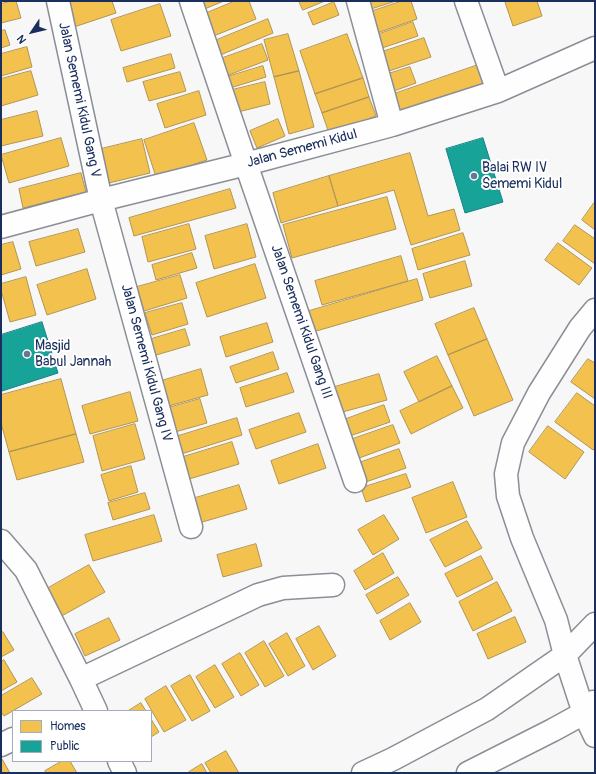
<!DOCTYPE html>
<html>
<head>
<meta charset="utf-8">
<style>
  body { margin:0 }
  #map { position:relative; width:596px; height:774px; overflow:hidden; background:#f7f7f8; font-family:Pangolin,sans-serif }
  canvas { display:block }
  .frame { position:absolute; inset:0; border:2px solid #1b2f5e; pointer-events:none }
  .legend { position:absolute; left:12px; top:710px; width:140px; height:52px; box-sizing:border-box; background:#fff; border:1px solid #a4acbf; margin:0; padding:5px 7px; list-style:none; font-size:12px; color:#1b2f5e }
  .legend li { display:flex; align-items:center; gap:8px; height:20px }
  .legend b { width:20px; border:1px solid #a4acbf }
  .north { position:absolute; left:12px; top:12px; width:40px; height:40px; -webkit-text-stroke:3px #fff; paint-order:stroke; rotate:235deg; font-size:11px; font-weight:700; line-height:16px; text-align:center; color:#1b2f5e }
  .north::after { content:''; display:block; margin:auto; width:14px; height:18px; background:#1b2f5e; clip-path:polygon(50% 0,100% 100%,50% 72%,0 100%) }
</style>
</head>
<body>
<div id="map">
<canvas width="596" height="774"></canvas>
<div class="frame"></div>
<ul class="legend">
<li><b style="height:11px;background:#f2c14e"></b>Homes</li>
<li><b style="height:11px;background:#17a398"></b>Public</li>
</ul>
<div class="north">N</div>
</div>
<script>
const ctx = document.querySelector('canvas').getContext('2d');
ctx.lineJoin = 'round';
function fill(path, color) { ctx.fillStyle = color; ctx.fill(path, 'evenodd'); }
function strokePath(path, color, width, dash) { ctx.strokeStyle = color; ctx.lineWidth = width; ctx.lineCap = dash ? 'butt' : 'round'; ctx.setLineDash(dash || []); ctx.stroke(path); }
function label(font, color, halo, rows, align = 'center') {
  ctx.font = font + ' Pangolin,sans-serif'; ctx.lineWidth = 4; ctx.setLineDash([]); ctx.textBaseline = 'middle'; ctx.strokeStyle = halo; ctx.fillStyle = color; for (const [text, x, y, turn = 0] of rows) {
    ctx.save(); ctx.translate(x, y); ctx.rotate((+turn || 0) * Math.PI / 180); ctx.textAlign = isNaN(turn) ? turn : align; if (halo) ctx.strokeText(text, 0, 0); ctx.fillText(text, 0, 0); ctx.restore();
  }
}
const homes = new Path2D(`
  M 12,1 L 16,1 L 21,18 L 1,23 L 1,4 Z
  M 71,1 L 112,1 L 116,13 L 74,27 L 66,2 Z
  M 198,1 L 224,1 L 202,10 Z
  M 235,1 L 249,1 L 256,19 L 211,37 L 202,15 Z
  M 299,1 L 325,1 L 303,10 Z
  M 364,1 L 396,1 L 368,10 Z
  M 402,1 L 411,1 L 417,19 L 374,34 L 367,13 Z
  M 508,1 L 537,1 L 542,16 L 513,26 L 505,2 Z
  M 334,2 L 339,15 L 313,25 L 308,13 Z
  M 160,4 L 171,36 L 121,51 L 111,20 Z
  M 268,19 L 273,33 L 218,56 L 212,42 Z
  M 413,22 L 418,36 L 376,50 L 371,37 Z
  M 5,30 L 10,45 L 1,48 L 1,31 Z
  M 288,34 L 299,71 L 274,77 L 264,40 Z
  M 347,34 L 363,78 L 315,94 L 300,51 Z
  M 424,38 L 431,57 L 386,72 L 379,53 Z
  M 262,44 L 268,60 L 226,76 L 220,59 Z
  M 27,47 L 32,67 L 1,76 L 1,54 Z
  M 171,54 L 175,68 L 127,82 L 123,68 Z
  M 481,64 L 489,85 L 399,116 L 391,95 Z
  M 263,66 L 266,77 L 230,88 L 227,77 Z
  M 410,67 L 416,83 L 391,92 L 385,75 Z
  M 31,71 L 38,95 L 1,106 L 1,79 Z
  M 299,71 L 314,127 L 289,134 L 274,77 Z
  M 180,72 L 186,91 L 149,101 L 143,82 Z
  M 363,78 L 369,97 L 322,113 L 315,94 Z
  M 265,82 L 270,104 L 238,112 L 232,90 Z
  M 199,91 L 206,115 L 165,128 L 157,104 Z
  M 369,97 L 376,116 L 329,133 L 322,113 Z
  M 37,111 L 43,136 L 1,146 L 1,120 Z
  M 278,119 L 285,136 L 257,148 L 250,131 Z
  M 194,123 L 207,160 L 156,177 L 144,140 Z
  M 61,138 L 69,166 L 9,183 L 1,155 Z
  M 142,139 L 150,173 L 109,183 L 101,149 Z
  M 410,153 L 428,216 L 454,209 L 460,230 L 411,245 L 394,190 L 338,206 L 329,176 Z
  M 81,173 L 86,192 L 23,208 L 19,189 Z
  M 329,176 L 338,206 L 281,223 L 273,193 Z
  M 230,189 L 236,208 L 134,236 L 129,218 Z
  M 387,197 L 396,229 L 292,258 L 283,225 Z
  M 594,203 L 595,203 L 595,230 L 582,220 Z
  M 189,224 L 196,249 L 148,262 L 142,237 Z
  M 247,224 L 256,257 L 214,269 L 205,236 Z
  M 575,225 L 595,239 L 595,264 L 563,241 Z
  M 78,229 L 85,252 L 36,266 L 29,242 Z
  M 463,233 L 470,255 L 418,270 L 412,249 Z
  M 13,242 L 21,269 L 1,275 L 1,245 Z
  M 558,243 L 592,268 L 579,285 L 545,260 Z
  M 192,253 L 197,268 L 156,280 L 152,265 Z
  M 401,256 L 408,281 L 322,305 L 315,281 Z
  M 465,261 L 472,286 L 430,298 L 423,274 Z
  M 255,264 L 266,298 L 207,317 L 196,283 Z
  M 87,269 L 96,299 L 47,315 L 37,285 Z
  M 180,275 L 187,298 L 144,311 L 137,287 Z
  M 26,277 L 36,315 L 10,322 L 1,290 L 1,284 Z
  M 417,279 L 423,300 L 313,332 L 306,312 Z
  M 182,303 L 188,324 L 152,335 L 145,313 Z
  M 474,308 L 487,339 L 448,355 L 435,324 Z
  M 267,323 L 273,342 L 226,357 L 220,337 Z
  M 185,329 L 190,345 L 153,356 L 148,340 Z
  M 487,339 L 513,400 L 474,416 L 448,355 Z
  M 273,352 L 279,369 L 236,383 L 230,367 Z
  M 437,356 L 452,386 L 419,402 L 404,372 Z
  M 588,359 L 595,363 L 595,399 L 571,382 Z
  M 201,369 L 208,395 L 165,407 L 158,382 Z
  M 287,373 L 294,392 L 246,407 L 240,388 Z
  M 379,374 L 387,400 L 335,414 L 328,389 Z
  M 61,379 L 76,434 L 9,452 L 1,423 L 1,395 Z
  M 452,386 L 463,408 L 411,434 L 400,411 Z
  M 130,392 L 138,421 L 90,434 L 82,406 Z
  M 577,393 L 595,406 L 595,448 L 593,450 L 555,422 Z
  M 200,399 L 207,423 L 175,432 L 168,408 Z
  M 384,405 L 390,422 L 347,437 L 341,421 Z
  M 299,413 L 306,432 L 256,449 L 249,430 Z
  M 237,418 L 242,435 L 178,455 L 172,438 Z
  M 135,424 L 145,459 L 102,471 L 93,436 Z
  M 393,425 L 400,443 L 351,461 L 344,442 Z
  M 548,426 L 584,452 L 565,479 L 529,452 Z
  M 76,434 L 84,462 L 17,480 L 9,452 Z
  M 232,442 L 239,464 L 186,480 L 180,458 Z
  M 318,444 L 326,468 L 279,484 L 271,461 Z
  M 399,449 L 406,468 L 360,484 L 353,465 Z
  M 131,466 L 138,492 L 109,501 L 101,475 Z
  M 406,474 L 411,487 L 366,502 L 361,488 Z
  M 453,482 L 467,517 L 426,533 L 412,498 Z
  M 239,485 L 247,509 L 199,523 L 192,499 Z
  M 145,493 L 150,509 L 113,520 L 108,503 Z
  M 154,515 L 162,541 L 93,561 L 85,535 Z
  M 384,515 L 399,539 L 373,555 L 358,530 Z
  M 467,521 L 482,548 L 445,567 L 430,540 Z
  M 256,544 L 262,566 L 223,577 L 217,555 Z
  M 383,553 L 394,573 L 365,590 L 354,571 Z
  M 481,556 L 493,579 L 457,597 L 445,574 Z
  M 89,565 L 105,592 L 58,618 L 43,591 Z
  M 398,577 L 409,595 L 377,614 L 366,595 Z
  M 497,582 L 512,611 L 473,631 L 459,602 Z
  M 410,603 L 421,622 L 390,640 L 380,621 Z
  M 515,617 L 526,642 L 488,659 L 477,634 Z
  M 109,618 L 120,640 L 85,656 L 75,634 Z
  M 319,626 L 336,656 L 313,670 L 296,639 Z
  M 3,632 L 14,650 L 1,657 L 1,633 Z
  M 287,633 L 305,666 L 288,676 L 269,644 Z
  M 264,641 L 284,676 L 265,687 L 245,653 Z
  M 240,653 L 259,685 L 241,696 L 222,664 Z
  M 4,660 L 17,682 L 1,691 L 1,662 Z
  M 215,665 L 234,697 L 215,708 L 196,677 Z
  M 190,675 L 210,711 L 192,721 L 171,686 Z
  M 32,678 L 42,694 L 4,716 L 1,712 L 1,696 Z
  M 166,686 L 186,720 L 164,732 L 145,699 Z
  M 141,703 L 146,711 L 128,711 Z
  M 151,719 L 159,732 L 151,737 Z
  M 226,751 L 239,773 L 211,773 L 205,763 Z
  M 1,759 L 2,759 L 10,773 L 1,773 Z
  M 62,761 L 70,761 L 77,773 L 46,773 L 45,771 Z
  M 202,764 L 207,773 L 190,773 L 189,772 Z`);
fill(homes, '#f2c14e');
strokePath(homes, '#b29553', 1);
const public = new Path2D(`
  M 483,138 L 503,202 L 465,213 L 446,149 Z
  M 42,322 L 58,373 L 2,391 L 1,388 L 1,335 Z`);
fill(public, '#17a398');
strokePath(public, '#188087', 1);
const minor = new Path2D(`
  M 58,1 L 101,200 L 191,527
  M 191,1 L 246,164 L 355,481
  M 358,1 L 392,125
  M 466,1 L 498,91
  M 1,227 L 101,200 L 246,164 L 392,125 L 498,91 L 595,48
  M 595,310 L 580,328 L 539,393 L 513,443 L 506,474 L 508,496 L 522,538 L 556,620 L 565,655 L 584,713 L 595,736
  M 1,541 L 26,570 L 81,679 L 96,711
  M 81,679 L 258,595 L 283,588 L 333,585
  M 1,745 L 13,739
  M 119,761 L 125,773
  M 363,773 L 393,759 L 487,709 L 565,655 L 595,624
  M 468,773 L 553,730 L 584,713 L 593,702`);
strokePath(minor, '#8a8e97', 25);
strokePath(minor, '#fefefe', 22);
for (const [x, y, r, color] of [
  [474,176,4,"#687594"],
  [27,354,4,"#687594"]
]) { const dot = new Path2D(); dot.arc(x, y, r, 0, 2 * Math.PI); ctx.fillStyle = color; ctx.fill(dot); strokePath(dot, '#fff', 1.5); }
label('14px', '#1b2f5e', '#fff', [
  ["Jalan Sememi Kidul Gang V",79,100,78],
  ["Jalan Sememi Kidul",302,149,-15],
  ["Jalan Sememi Kidul Gang III",301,322,71],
  ["Jalan Sememi Kidul Gang IV",146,363,75]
]);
label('14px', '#1b2f5e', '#fff', [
  ["Balai RW IV",482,168],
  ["Sememi Kidul",482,184],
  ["Masjid",35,346],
  ["Babul Jannah",35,362]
], 'left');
</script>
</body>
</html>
